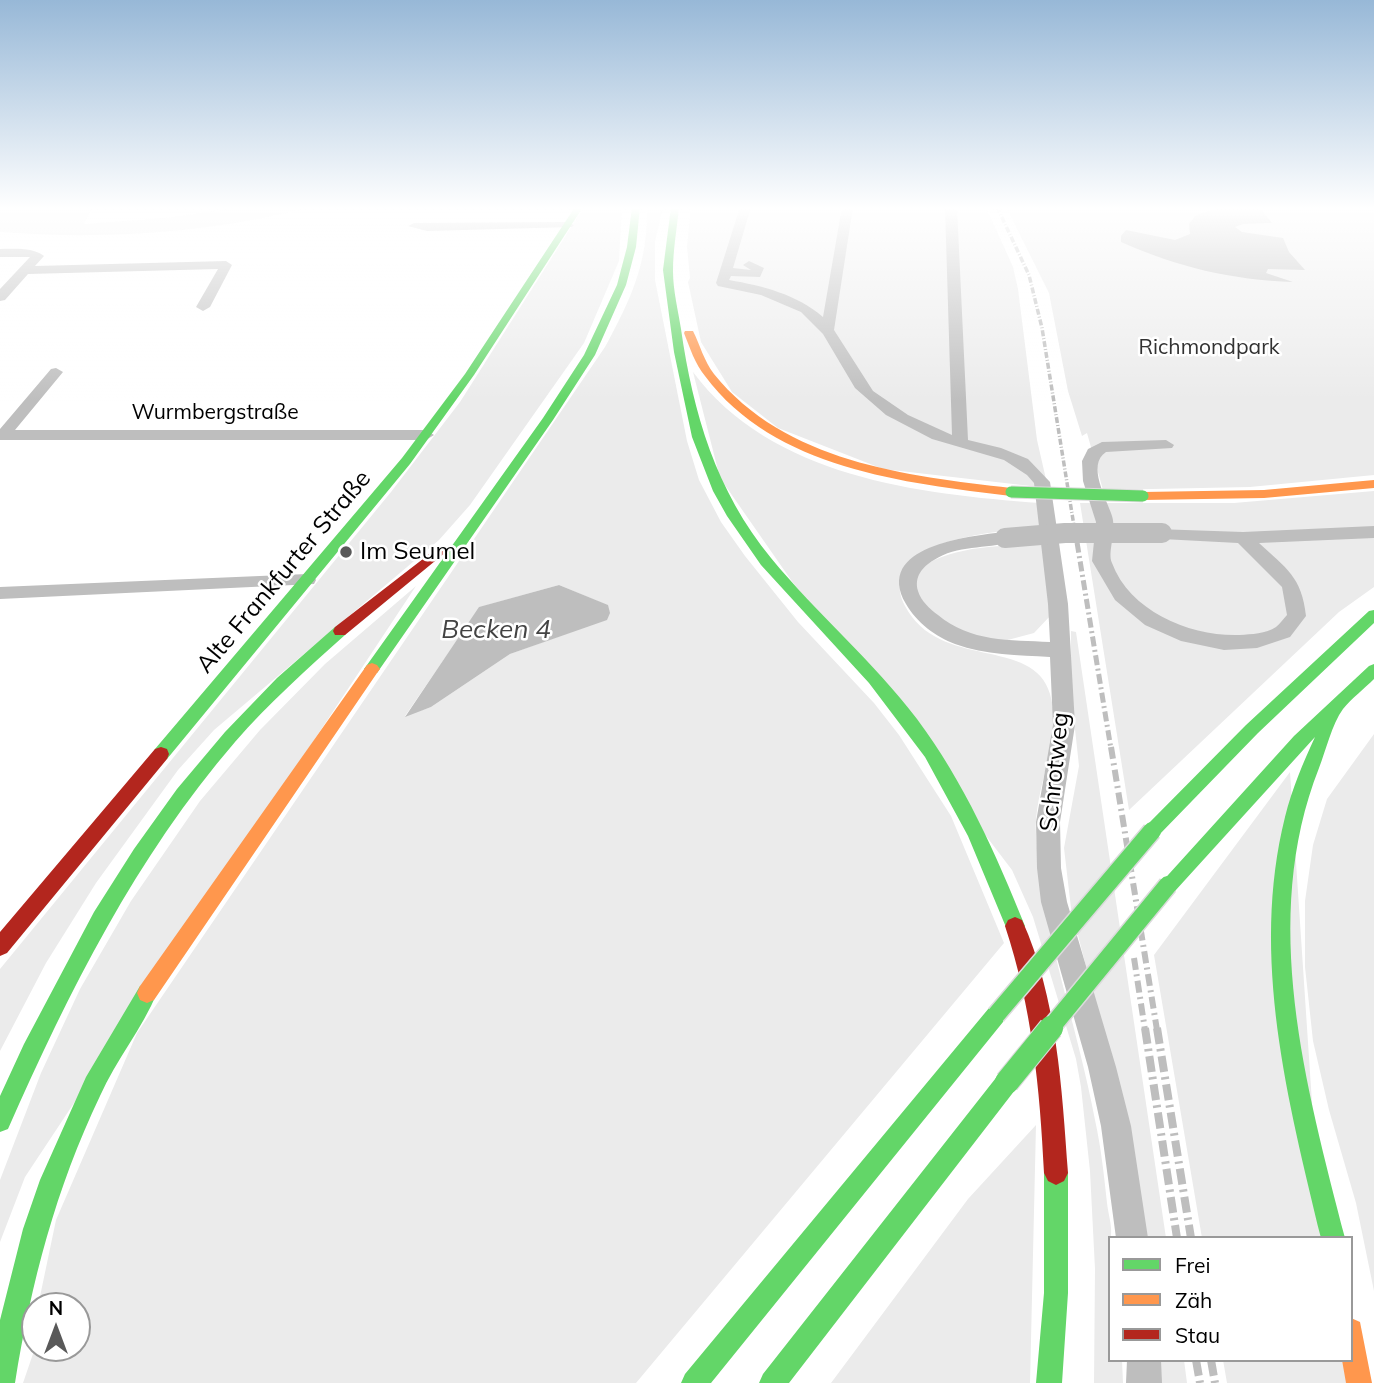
<!DOCTYPE html>
<html>
<head>
<meta charset="utf-8">
<style>
  body { margin:0 }
  #map { position:relative; width:1374px; height:1383px; overflow:hidden; background:#fff; font-family:Mulish,sans-serif }
  canvas { display:block }
  .legend { position:absolute; left:1108px; top:1236px; width:245px; height:126px; box-sizing:border-box; background:#fff; border:2px solid #999; margin:0; padding:9px 12px; list-style:none; font-size:21px; color:#000 }
  .legend li { display:flex; align-items:center; gap:14px; height:35px }
  .legend b { width:35px; border:2px solid #999 }
  .north { position:absolute; left:21px; top:1292px; width:70px; height:70px; box-sizing:border-box; background:#fff; border:2px solid #999; border-radius:50%; rotate:0deg; font-size:19px; font-weight:700; line-height:28px; text-align:center; color:#000 }
  .north::after { content:''; display:block; margin:auto; width:24px; height:32px; background:#595959; clip-path:polygon(50% 0,100% 100%,50% 72%,0 100%) }
</style>
</head>
<body>
<div id="map">
<canvas width="1374" height="1383"></canvas>
<ul class="legend">
<li><b style="height:9px;background:#63d668"></b>Frei</li>
<li><b style="height:9px;background:#ff974d"></b>Zäh</li>
<li><b style="height:9px;background:#b3261e"></b>Stau</li>
</ul>
<div class="north">N</div>
</div>
<script>
const ctx = document.querySelector('canvas').getContext('2d');
ctx.lineJoin = 'round';
function fill(path, color) { ctx.fillStyle = color; ctx.fill(path, 'evenodd'); }
function strokePath(path, color, width, dash) { ctx.strokeStyle = color; ctx.lineWidth = width; ctx.lineCap = dash ? 'butt' : 'round'; ctx.setLineDash(dash || []); ctx.stroke(path); }
function label(font, color, halo, rows, align = 'center') {
  ctx.font = font + ' Mulish,sans-serif'; ctx.lineWidth = 5; ctx.setLineDash([]); ctx.textBaseline = 'middle'; ctx.strokeStyle = halo; ctx.fillStyle = color; for (const [text, x, y, turn = 0] of rows) {
    ctx.save(); ctx.translate(x, y); ctx.rotate((+turn || 0) * Math.PI / 180); ctx.textAlign = isNaN(turn) ? turn : align; if (halo) ctx.strokeText(text, 0, 0); ctx.fillText(text, 0, 0); ctx.restore();
  }
}
fill(new Path2D(`
  M 0,207 L 93,207 L 84,224 L 165,218 L 242,207 L 311,207 C 212,233 102,240 0,232 Z
  M 584,207 L 622,207 L 619,261 L 584,343 L 470,505 L 439,540 L 214,730 L 178,770 L 96,883 L 46,963 L 0,1051 L 0,969 L 391,492 L 460,402 Z
  M 647,207 L 663,207 L 655,242 L 655,280 L 687,441 L 699,480 L 721,522 L 745,556 L 798,622 L 874,703 L 899,735 L 951,816 L 1004,943 L 636,1383 L 23,1383 L 35,1348 L 77,1348 L 77,1306 L 38,1306 L 56,1220 L 137,1033 L 605,347 C 631,299 648,263 647,207 ZM 559,585 L 607,605 L 607,619 L 510,654 L 431,707 L 405,716 L 480,607 Z
  M 691,207 L 986,207 L 1013,267 L 1018,289 L 1037,440 L 1048,488 L 883,469 L 778,428 L 732,392 L 701,342 L 688,282 L 690,278 L 687,246 Z
  M 1006,207 L 1374,207 L 1374,475 L 1250,487 L 1103,490 L 1087,433 L 1082,436 L 1068,391 L 1049,293 Z
  M 693,372 C 771,477 918,494 1040,503 L 1044,527 C 1010,530 912,536 901,576 C 898,586 900,597 905,606 C 939,671 1034,636 1050,694 C 1063,738 1033,790 1036,835 C 1041,929 1078,1027 1095,1120 C 1101,1147 1104,1175 1107,1203 C 1108,1213 1112,1225 1111,1235 C 1109,1274 1110,1319 1110,1360 L 1122,1360 L 1123,1383 L 1094,1383 L 1095,1269 L 1090,1171 L 1081,1087 L 1076,1059 L 1033,917 L 1012,870 L 791,580 L 720,478 Z
  M 1374,491 L 1374,587 L 1339,612 L 1129,810 L 1080,503 L 1234,503 Z
  M 1047,544 L 1051,615 L 1034,633 L 1004,641 L 963,634 L 937,623 L 914,589 L 918,569 C 957,544 1002,546 1047,544 Z
  M 416,586 L 25,1177 L 0,1242 L 0,1180 L 41,1073 L 80,989 L 131,901 L 200,801 L 260,730 L 325,664 Z
  M 1071,631 L 1076,632 L 1166,1238 L 1142,1238 L 1116,1083 L 1071,908 L 1064,848 L 1079,766 L 1071,692 Z
  M 1374,734 L 1374,1291 L 1356,1203 L 1329,1110 L 1313,1041 L 1305,967 L 1305,901 L 1313,845 L 1327,799 Z
  M 1290,772 L 1321,1238 L 1202,1238 L 1154,955 Z
  M 1036,1125 L 1030,1383 L 831,1383 L 968,1199 Z
  M 1156,1360 L 1184,1360 L 1187,1383 L 1156,1383 Z
  M 1223,1360 L 1344,1360 L 1348,1383 L 1227,1383 Z`), '#ebebeb');
fill(new Path2D(`
  M 1222,207 L 1259,207 L 1272,223 L 1243,224 L 1235,227 L 1242,232 L 1283,238 L 1289,252 L 1305,270 L 1268,269 L 1266,273 L 1293,282 C 1232,280 1177,267 1121,242 L 1121,236 L 1126,230 L 1175,240 L 1190,234 L 1189,224 L 1196,215 Z
  M 559,585 L 608,605 L 610,613 L 607,620 L 510,654 L 431,707 L 405,717 L 479,607 Z`), '#bebebe');
fill(new Path2D(`
  M 740,207 L 751,207 L 733,268 L 751,270 L 743,265 L 749,261 L 764,268 L 760,277 L 731,276 L 729,280 C 763,286 796,294 823,317 L 842,207 L 853,207 L 834,330 L 873,391 L 908,415 L 952,435 L 945,207 L 957,207 L 968,440 L 1001,448 L 1028,459 L 1050,482 L 1068,604 L 1075,725 L 1060,822 L 1061,868 L 1067,902 L 1116,1067 L 1131,1126 L 1148,1238 L 1116,1238 L 1101,1126 L 1088,1067 L 1041,902 L 1037,868 L 1036,822 L 1053,725 L 1050,657 C 1018,655 986,655 955,644 C 936,637 916,622 906,604 C 873,546 969,536 1005,532 L 1011,534 L 1014,538 L 1011,542 C 986,549 957,545 934,560 C 922,567 914,577 918,591 C 921,601 930,609 938,615 C 970,642 1010,640 1050,642 L 1048,604 L 1034,483 L 1027,475 L 1004,460 L 932,439 L 886,415 L 855,388 L 823,334 L 801,312 L 761,295 L 718,286 L 716,283 Z
  M 568,222 L 574,225 L 572,227 L 427,231 L 408,226 L 414,223 Z
  M 0,249 C 15,249 32,247 44,256 L 35,266 L 226,261 L 232,265 L 210,307 L 203,311 L 196,307 L 218,269 L 28,274 L 5,300 L 0,301 L 0,289 L 30,257 L 0,257 Z
  M 56,368 L 63,372 L 15,430 L 426,430 L 434,435 L 426,440 L 0,440 L 0,429 L 51,369 Z
  M 1166,440 L 1174,445 L 1172,448 L 1106,452 C 1086,465 1107,499 1112,516 C 1117,532 1107,552 1112,563 C 1130,612 1192,637 1240,635 C 1251,634 1266,634 1276,627 C 1280,624 1284,618 1287,615 L 1282,587 L 1238,543 L 1162,539 L 1153,533 L 1156,529 L 1243,532 L 1374,526 L 1374,538 L 1259,543 C 1286,568 1302,577 1306,616 L 1290,637 L 1257,648 L 1224,650 L 1181,641 L 1145,625 L 1115,600 L 1092,561 L 1096,522 L 1083,481 L 1082,461 L 1088,449 L 1102,442 Z
  M 307,574 L 314,576 L 316,580 L 314,584 L 0,599 L 0,587 Z
  M 1127,1360 L 1161,1360 L 1162,1383 L 1126,1383 Z`), '#bebebe');
fill(new Path2D(`
  M 575,207 L 583,207 L 474,375 L 410,464 L 167,759 L 155,759 L 153,754 L 155,749 L 402,458 L 465,374 Z
  M 632,207 L 640,207 L 636,247 L 626,285 L 595,355 L 553,420 L 377,673 L 367,673 L 364,669 L 367,665 L 543,418 L 584,355 L 617,285 L 627,247 Z
  M 671,207 L 679,207 C 677,228 673,250 673,271 C 673,290 678,310 681,329 C 693,413 716,491 771,558 C 817,614 873,661 917,719 C 964,782 996,854 1025,926 L 1022,932 L 1015,935 L 1008,932 L 968,836 L 925,757 L 869,683 L 761,565 L 727,516 L 713,491 L 692,437 L 674,352 L 663,270 Z
  M 1374,610 L 1374,623 L 1258,733 L 1158,836 L 1152,839 L 1146,836 L 1143,831 L 1146,826 L 1246,725 L 1369,611 Z
  M 340,626 L 347,631 L 345,635 C 307,669 269,703 235,742 C 136,857 69,991 8,1129 L 0,1132 L 0,1096 L 24,1044 L 94,912 L 134,849 L 177,789 L 225,732 L 277,678 L 335,627 Z
  M 1374,664 L 1374,679 C 1364,689 1352,698 1343,709 C 1332,724 1326,750 1319,768 C 1259,920 1306,1086 1345,1238 L 1321,1238 C 1288,1101 1250,957 1285,817 C 1292,789 1303,763 1315,737 L 1175,891 L 1168,893 L 1161,891 L 1159,885 L 1294,736 L 1369,666 Z
  M 147,983 L 154,986 L 157,993 C 142,1029 116,1060 100,1096 C 56,1188 31,1283 15,1383 L 0,1383 L 0,1320 L 23,1229 L 40,1180 L 86,1077 L 140,986 Z
  M 996,1005 L 1003,1008 L 1006,1015 L 1003,1022 L 711,1383 L 681,1383 L 685,1374 L 989,1008 Z
  M 1007,1071 L 1015,1074 L 1018,1082 L 1015,1090 L 789,1383 L 759,1383 L 763,1374 L 999,1074 Z
  M 1056,1161 L 1064,1165 L 1068,1173 L 1068,1293 L 1062,1383 L 1036,1383 L 1044,1293 L 1044,1173 L 1048,1165 Z`), '#63d668');
fill(new Path2D(`
  M 685,331 L 693,331 C 700,345 704,361 714,374 C 785,462 906,476 1011,488 L 1017,492 L 1011,496 C 905,483 774,469 705,376 C 695,364 690,348 684,333 Z
  M 1374,480 L 1374,488 L 1264,498 L 1143,500 L 1137,496 L 1143,492 L 1264,490 Z
  M 372,663 L 377,665 L 380,669 L 377,673 L 154,1000 L 147,1003 L 140,1000 L 137,993 L 140,986 L 367,665 Z
  M 1351,1318 L 1360,1322 L 1372,1383 L 1346,1383 L 1342,1360 L 1351,1360 Z`), '#ff974d');
fill(new Path2D(`
  M 441,545 L 448,549 L 446,552 L 345,635 L 335,635 L 333,631 L 335,627 Z
  M 161,747 L 167,749 L 169,754 L 167,759 L 7,953 L 0,956 L 0,932 L 155,749 Z
  M 1015,917 L 1022,920 C 1057,997 1062,1089 1068,1173 L 1064,1181 L 1056,1185 L 1048,1181 L 1044,1173 C 1040,1089 1032,1007 1005,926 L 1008,920 Z`), '#b3261e');
strokePath(new Path2D(`
  M 997,207 L 1029,275 L 1042,328 L 1074,526`), '#bebebe', 3.5, [6, 2, 1, 2]);
strokePath(new Path2D(`
  M 1074,524 L 1111,749`), '#bebebe', 5, [10, 3.5, 2, 3.5]);
strokePath(new Path2D(`
  M 1111,747 L 1157,1030
  M 1134,958 L 1145,1030`), '#bebebe', 6, [12, 4.5, 2, 4.5]);
strokePath(new Path2D(`
  M 1145,1028 L 1177,1238
  M 1157,1028 L 1191,1238
  M 1196,1360 L 1200,1383
  M 1211,1360 L 1215,1383`), '#bebebe', 8, [16, 5, 2.5, 5]);
const fastBridgeFar2 = new Path2D(`
  M 1011,492 L 1143,496`);
const fastBridgeFar1 = new Path2D(`
  M 996,1015 L 1152,831
  M 1049,1030 L 1168,885`);
const fastBridge = new Path2D(`
  M 1007,1082 L 1051,1028`);
strokePath(fastBridgeFar2, '#dbdbdb', 13, []);
strokePath(fastBridgeFar1, '#dbdbdb', 21, []);
strokePath(fastBridge, '#dbdbdb', 26, []);
strokePath(new Path2D(`
  M 1005,538 L 1065,533 L 1162,533`), '#bebebe', 20);
strokePath(fastBridgeFar2, '#63d668', 11);
strokePath(fastBridgeFar1, '#63d668', 18);
strokePath(fastBridge, '#63d668', 24);
const sky = ctx.createLinearGradient(0, 0, 0, 401);
sky.addColorStop(0, '#97b8d7');
sky.addColorStop(0.52, '#fff');
sky.addColorStop(1, '#ffffff00');
ctx.fillStyle = sky;
ctx.fillRect(0, 0, 1374, 401);
for (const [x, y, r, color] of [
  [346,552,7,"#595959"]
]) { const dot = new Path2D(); dot.arc(x, y, r, 0, 2 * Math.PI); ctx.fillStyle = color; ctx.fill(dot); strokePath(dot, '#fff', 2.5); }
label('21px', '#323232', '#fff', [
  ["Richmondpark",1209,348]
]);
label('21px', '#000', '#fff', [
  ["Wurmbergstraße",215,413]
]);
label('24px', '#000', '#fff', [
  ["Im Seumel",360,552]
], 'left');
label('24px', '#000', '#fff', [
  ["Alte Frankfurter Straße",284,572,-50],
  ["Schrotweg",1055,772,-84]
]);
label('italic 26px', '#434343', '#fff', [
  ["Becken 4",496,630]
]);
</script>
</body>
</html>
